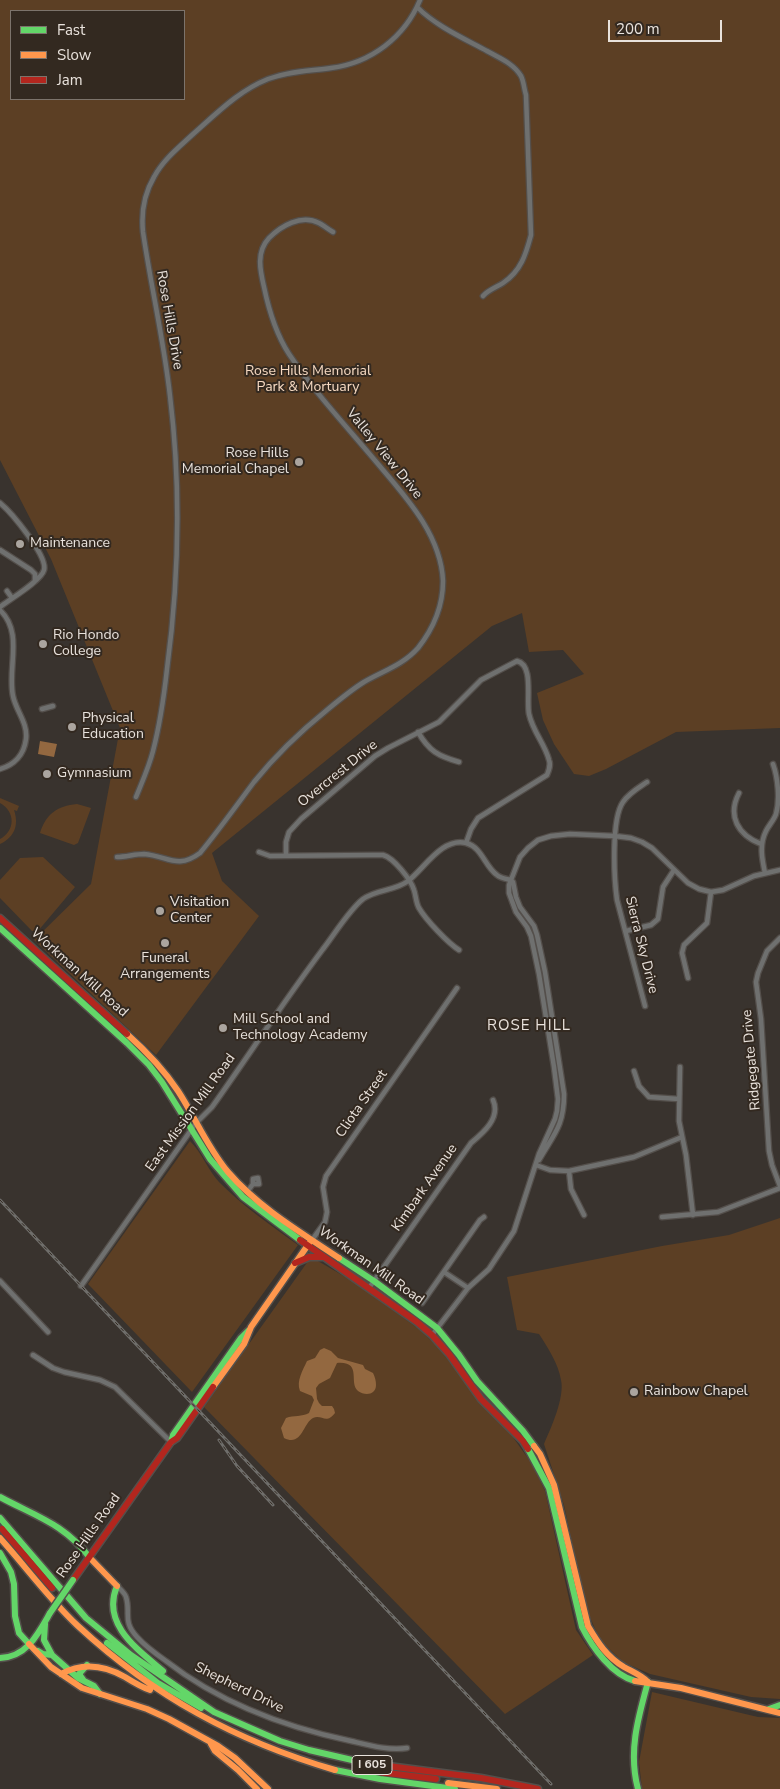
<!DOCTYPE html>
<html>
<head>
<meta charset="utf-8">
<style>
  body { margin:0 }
  #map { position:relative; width:780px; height:1789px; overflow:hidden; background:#39332e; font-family:"Nunito Sans",sans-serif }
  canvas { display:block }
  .legend { position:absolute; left:10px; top:10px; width:175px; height:90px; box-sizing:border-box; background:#332920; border:1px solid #7c736b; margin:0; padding:6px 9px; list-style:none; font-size:15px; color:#e9e2dc }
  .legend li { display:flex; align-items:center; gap:10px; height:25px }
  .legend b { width:25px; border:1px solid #7c736b }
  .scale { position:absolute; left:608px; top:20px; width:114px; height:22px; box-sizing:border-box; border:2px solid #e9e2dc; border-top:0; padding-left:6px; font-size:15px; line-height:18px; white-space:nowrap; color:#e9e2dc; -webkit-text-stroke:4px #332920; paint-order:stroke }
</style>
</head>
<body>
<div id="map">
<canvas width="780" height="1789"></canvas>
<ul class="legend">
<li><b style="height:6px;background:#63d668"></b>Fast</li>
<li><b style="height:6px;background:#ff974d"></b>Slow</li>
<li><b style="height:6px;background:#b3261e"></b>Jam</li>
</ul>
<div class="scale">200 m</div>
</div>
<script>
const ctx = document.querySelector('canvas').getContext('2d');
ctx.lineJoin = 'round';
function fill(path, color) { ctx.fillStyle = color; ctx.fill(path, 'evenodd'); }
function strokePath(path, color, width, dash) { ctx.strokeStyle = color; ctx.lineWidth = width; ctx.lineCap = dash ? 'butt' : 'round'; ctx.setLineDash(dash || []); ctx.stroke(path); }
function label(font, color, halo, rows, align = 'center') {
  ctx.font = font + ' "Nunito Sans",sans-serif'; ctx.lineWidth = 4; ctx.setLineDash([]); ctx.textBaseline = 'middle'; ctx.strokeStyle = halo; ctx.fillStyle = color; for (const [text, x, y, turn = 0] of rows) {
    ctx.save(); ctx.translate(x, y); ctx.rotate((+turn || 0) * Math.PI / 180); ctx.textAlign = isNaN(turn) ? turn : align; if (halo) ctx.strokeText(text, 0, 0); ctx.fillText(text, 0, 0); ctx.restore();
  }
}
fill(new Path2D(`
  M 0,0 L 780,0 L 780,728 L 676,732 L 606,769 L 589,776 L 574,774 L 554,744 L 543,720 L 537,693 L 584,674 L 563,650 L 529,652 L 522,613 L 492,626 L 212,853 L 222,881 L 259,916 L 156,1055 L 34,940 L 91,884 L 120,728 L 51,559 L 0,460 ZM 11,11 L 184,11 L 184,99 L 11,99 Z
  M 0,798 L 19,806 L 17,811 L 14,810 C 19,825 15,837 0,844 L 0,839 C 15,831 16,812 0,803 Z
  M 77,804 L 91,808 L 78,843 L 74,845 L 40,833 C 46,814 57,806 77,804 Z
  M 43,857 L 75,887 L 38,931 L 32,931 L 0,898 L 0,880 L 20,858 Z
  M 190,1141 C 202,1153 208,1170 219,1182 C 243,1206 270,1225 298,1245 L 192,1392 L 88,1284 Z
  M 780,1218 L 780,1699 L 751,1697 L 650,1674 L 623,1662 L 600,1640 L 586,1608 L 564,1505 L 544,1444 C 551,1428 565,1397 561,1380 C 558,1363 548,1348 539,1334 L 517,1330 L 507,1277 L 662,1246 L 729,1235 Z
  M 311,1257 L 349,1279 L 419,1329 L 439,1348 L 483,1405 L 510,1433 L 532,1464 L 545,1491 L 576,1630 L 593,1655 L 505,1714 L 204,1407 Z
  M 652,1692 L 758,1717 L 780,1718 L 780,1789 L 642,1789 L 639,1762 Z`), '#5c3f24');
fill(new Path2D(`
  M 40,741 L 57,744 L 54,757 L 38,754 Z
  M 324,1348 L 331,1351 L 338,1358 L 363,1365 L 365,1369 L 373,1373 C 375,1377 376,1381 376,1385 C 376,1395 365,1396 358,1391 C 348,1383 363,1361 337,1363 L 330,1378 L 319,1384 L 316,1388 L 317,1399 L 319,1403 L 322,1406 L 332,1406 L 334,1409 L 335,1413 C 326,1425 322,1414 313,1418 C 303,1423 302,1447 284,1438 L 281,1428 L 286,1418 C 294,1415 302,1417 309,1413 L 314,1400 L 312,1396 L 300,1391 C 296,1381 303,1370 307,1361 L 315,1358 L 320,1350 Z`), '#936840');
const street = new Path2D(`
  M 417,7 C 436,26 463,38 487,51 C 499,58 513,63 521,76 C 524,82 524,89 526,95 L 531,235 C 526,254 521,271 503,283 C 497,287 488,290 483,296
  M 0,503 C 11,512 48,556 44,570 C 41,581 10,599 0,607
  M 0,550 L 31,570 L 35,574 L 35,581
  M 7,591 L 12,598
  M 0,610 C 24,633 7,668 13,696 C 16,711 28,723 26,739 C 24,755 14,765 0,769
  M 42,709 L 53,706
  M 418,732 C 429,751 438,756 459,762
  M 739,793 C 727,816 738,835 761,844
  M 136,797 C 142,782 149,767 153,751 C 160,724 164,696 167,669 C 179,579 181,486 170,396 C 164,341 151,287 143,232 C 141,212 144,194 154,177 C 163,160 178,148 192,135 C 216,114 238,91 268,79 C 289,71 310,71 331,68 C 371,63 405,37 420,0
  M 259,852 L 270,856 L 372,855 C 375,855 380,855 383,855 C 394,858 411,880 414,890 C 416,896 416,903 419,908 C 426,920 448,943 459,950
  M 286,856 L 286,842 L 289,832 L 301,819 L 375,756 L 388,748 L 439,722 L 481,680 L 517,661 C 534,665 526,699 529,714 C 533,732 545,744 549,760 C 551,765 549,770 547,775 L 478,818 L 471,829 L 466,843
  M 117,857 C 126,857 135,854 144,854 C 168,856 177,870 200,853 C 219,830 236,806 254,782 C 275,756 301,731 327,710 C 339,700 351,690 364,682 C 383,671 403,665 418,648 C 433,629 443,606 443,581 C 441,535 406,497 378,464 C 348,428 315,393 289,354 C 276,334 269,311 264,287 C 260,270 256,252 269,238 C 281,226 301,214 319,223 C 323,225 328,229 333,232
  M 765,873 C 762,859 759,845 766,831 C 769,825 774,820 776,814 C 780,800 778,778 773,764
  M 511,880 L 513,882 L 516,897 L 520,907 L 534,926 L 537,935 L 545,972 L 564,1094 C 564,1126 554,1134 539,1160
  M 626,931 L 651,925 L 658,919 L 663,887 L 674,870
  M 780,938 L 767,951 L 758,973 L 756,982 L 761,1019 L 769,1151 L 772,1165 L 780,1186
  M 688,978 L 682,953 L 684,945 L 707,923 L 711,892
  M 645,1006 L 617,900 C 614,878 611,819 623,802 C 629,793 638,788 647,782
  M 680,1067 L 679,1121 L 686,1155 L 693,1215
  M 634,1071 L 639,1086 L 649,1097 L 679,1099
  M 536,1165 L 550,1170 L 569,1171 L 634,1157 L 682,1137
  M 569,1171 L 571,1189 L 584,1215
  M 247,1192 L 253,1184 L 253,1179 L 258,1178 L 259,1184 L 253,1184
  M 662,1217 L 718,1212 L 780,1188
  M 312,1240 L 325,1222 L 327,1212 L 323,1187 L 326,1176 L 457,988
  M 444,1272 L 468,1288
  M 0,1281 L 48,1332
  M 81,1286 L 196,1123 L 212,1107 C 249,1055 284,1001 323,949 C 334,935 349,910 363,899 C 377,889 395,891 408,881 C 424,869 442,837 466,843 C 482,847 485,867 497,875 C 500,878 507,879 511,880
  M 369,1288 L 471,1143 C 483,1133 501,1118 493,1100
  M 422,1303 L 480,1220 L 484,1217
  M 432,1335 L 468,1288 L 489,1269 L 514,1231 L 539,1154 L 555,1119 L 557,1111 L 558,1099 L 554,1067 L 539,974 L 531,936 L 527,927 L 516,912 L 509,893 L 509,885 L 520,857 L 528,848 L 538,840 L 551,836 L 570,834 L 615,836 L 631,838 L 642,842 L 652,848 L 688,883 L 699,889 L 711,892 L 723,890 L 754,876 L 780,870
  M 33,1355 L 53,1368 L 64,1372 L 100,1380 L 115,1387 L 171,1442
  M 117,1586 C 120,1589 125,1593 126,1597 C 131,1613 122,1621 137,1637 C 145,1646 156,1654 166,1661 C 220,1703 284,1727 351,1741 C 368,1745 389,1751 407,1748`);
const fast = new Path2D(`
  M 0,928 L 127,1043 L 149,1065 L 162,1082 L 210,1159 L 243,1197 L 300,1240
  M 339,1258 L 374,1281 L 437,1328 L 459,1355 L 477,1381 L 523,1431 L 534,1446
  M 171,1442 L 173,1435 L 241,1338 L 248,1331
  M 528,1449 L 549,1488 L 582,1627 C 592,1647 612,1675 635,1681
  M 0,1497 C 35,1516 65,1524 90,1558
  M 0,1518 L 86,1618 L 131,1655 L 214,1712 L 280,1741 L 309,1750 L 365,1763
  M 0,1553 L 11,1572 L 14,1584 L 15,1616 L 19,1633 L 29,1644
  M 117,1586 C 101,1624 137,1649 163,1671
  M 45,1624 L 44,1640 L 52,1655
  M 107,1643 L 158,1683 L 201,1708
  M 38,1651 L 43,1654 L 52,1655 L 78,1678 L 94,1686 L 100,1694
  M 0,1658 C 27,1657 38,1634 50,1613
  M 84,1681 L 79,1674 L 87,1665
  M 769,1709 L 780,1705
  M 335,1770 L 380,1779 L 455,1789
  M 638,1789 C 628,1752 638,1718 648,1682`);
const slow = new Path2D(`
  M 127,1034 C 146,1051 164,1070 178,1091 C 195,1117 207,1147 228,1172 C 258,1207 300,1232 339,1258
  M 213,1387 L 244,1344 L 251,1327 L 310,1242
  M 534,1446 L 540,1454 L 554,1485 L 588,1626 C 598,1643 607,1657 624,1667 C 633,1672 641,1675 648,1682
  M 0,1538 C 26,1567 50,1600 78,1626 C 155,1697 236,1741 335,1770
  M 90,1558 L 117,1586
  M 29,1644 L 51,1667 L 82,1688 L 147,1709 L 169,1719 L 218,1746 L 235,1758 L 268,1789
  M 61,1674 C 83,1662 104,1665 125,1677 C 133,1682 141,1687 150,1690
  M 635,1681 L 681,1688 L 780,1713
  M 211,1744 L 215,1751 L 238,1770 L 257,1789
  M 448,1783 L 497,1789`);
const jam = new Path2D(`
  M 0,918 L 127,1034
  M 300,1240 L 417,1322 L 432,1335 L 449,1354 L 481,1399 L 523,1441 L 528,1449
  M 295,1263 L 309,1257 L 324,1257
  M 2,1529 L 52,1588
  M 73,1580 L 171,1442 L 177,1438 L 213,1387
  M 365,1763 L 481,1778 L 538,1789
  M 379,1772 L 436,1779`);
strokePath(street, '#544f4b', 7);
strokePath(fast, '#544f4b', 9);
strokePath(slow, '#544f4b', 9);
strokePath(jam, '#544f4b', 9);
strokePath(street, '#6f706f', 4.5);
strokePath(fast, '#63d668', 6);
strokePath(slow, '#ff974d', 6);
strokePath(jam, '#b3261e', 6);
const rail = new Path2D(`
  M 0,1200 L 551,1784
  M 219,1440 L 237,1466 L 273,1505`);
strokePath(rail, '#6f6e6b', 3);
strokePath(rail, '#332920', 1, [4]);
const fastBridge = new Path2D(`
  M 50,1613 L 73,1580`);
strokePath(fastBridge, '#544f4b', 9, []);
strokePath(fastBridge, '#63d668', 6);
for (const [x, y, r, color] of [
  [299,462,5,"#aba59f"],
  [20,544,5,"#aba59f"],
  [43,644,5,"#aba59f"],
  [72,727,5,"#aba59f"],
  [47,774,5,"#aba59f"],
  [160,911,5,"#aba59f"],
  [165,943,5,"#aba59f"],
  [223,1028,5,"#aba59f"],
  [634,1392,5,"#aba59f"]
]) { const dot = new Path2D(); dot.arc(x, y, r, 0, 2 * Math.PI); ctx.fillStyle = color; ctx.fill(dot); strokePath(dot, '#332920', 2); }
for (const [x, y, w] of [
  [372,1765,40]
]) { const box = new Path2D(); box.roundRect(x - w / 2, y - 9.5, w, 19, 4); ctx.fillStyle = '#332920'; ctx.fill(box); strokePath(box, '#e9e2dc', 1); }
label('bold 12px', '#e9e2dc', null, [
  ["I 605",372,1765]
]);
label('14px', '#e9e2dc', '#332920', [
  ["Rose Hills Drive",169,320,80],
  ["Valley View Drive",384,454,51],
  ["Overcrest Drive",338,774,-39],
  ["Sierra Sky Drive",641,945,76],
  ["Workman Mill Road",79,973,42],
  ["Ridgegate Drive",752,1060,-95],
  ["Cliota Street",362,1104,-55],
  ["East Mission Mill Road",191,1113,-54],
  ["Kimbark Avenue",425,1188,-55],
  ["Workman Mill Road",371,1266,35],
  ["Rose Hills Road",89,1536,-55],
  ["Shepherd Drive",239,1688,26]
]);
label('14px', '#f6d9c1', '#332920', [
  ["Rose Hills Memorial",308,372],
  ["Park & Mortuary",308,388]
]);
label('14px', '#e9e2dc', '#332920', [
  ["Rose Hills",289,454,"right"],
  ["Memorial Chapel",289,470,"right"],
  ["Maintenance",30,544],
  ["Rio Hondo",53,636],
  ["College",53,652],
  ["Physical",82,719],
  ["Education",82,735],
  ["Gymnasium",57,774],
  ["Visitation",170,903],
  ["Center",170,919],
  ["Funeral",165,959,"center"],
  ["Arrangements",165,975,"center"],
  ["Mill School and",233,1020],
  ["Technology Academy",233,1036],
  ["Rainbow Chapel",644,1392]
], 'left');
ctx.letterSpacing = '1px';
label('15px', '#e9e2dc', '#332920', [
  ["ROSE HILL",529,1026]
]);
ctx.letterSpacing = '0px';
</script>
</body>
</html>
